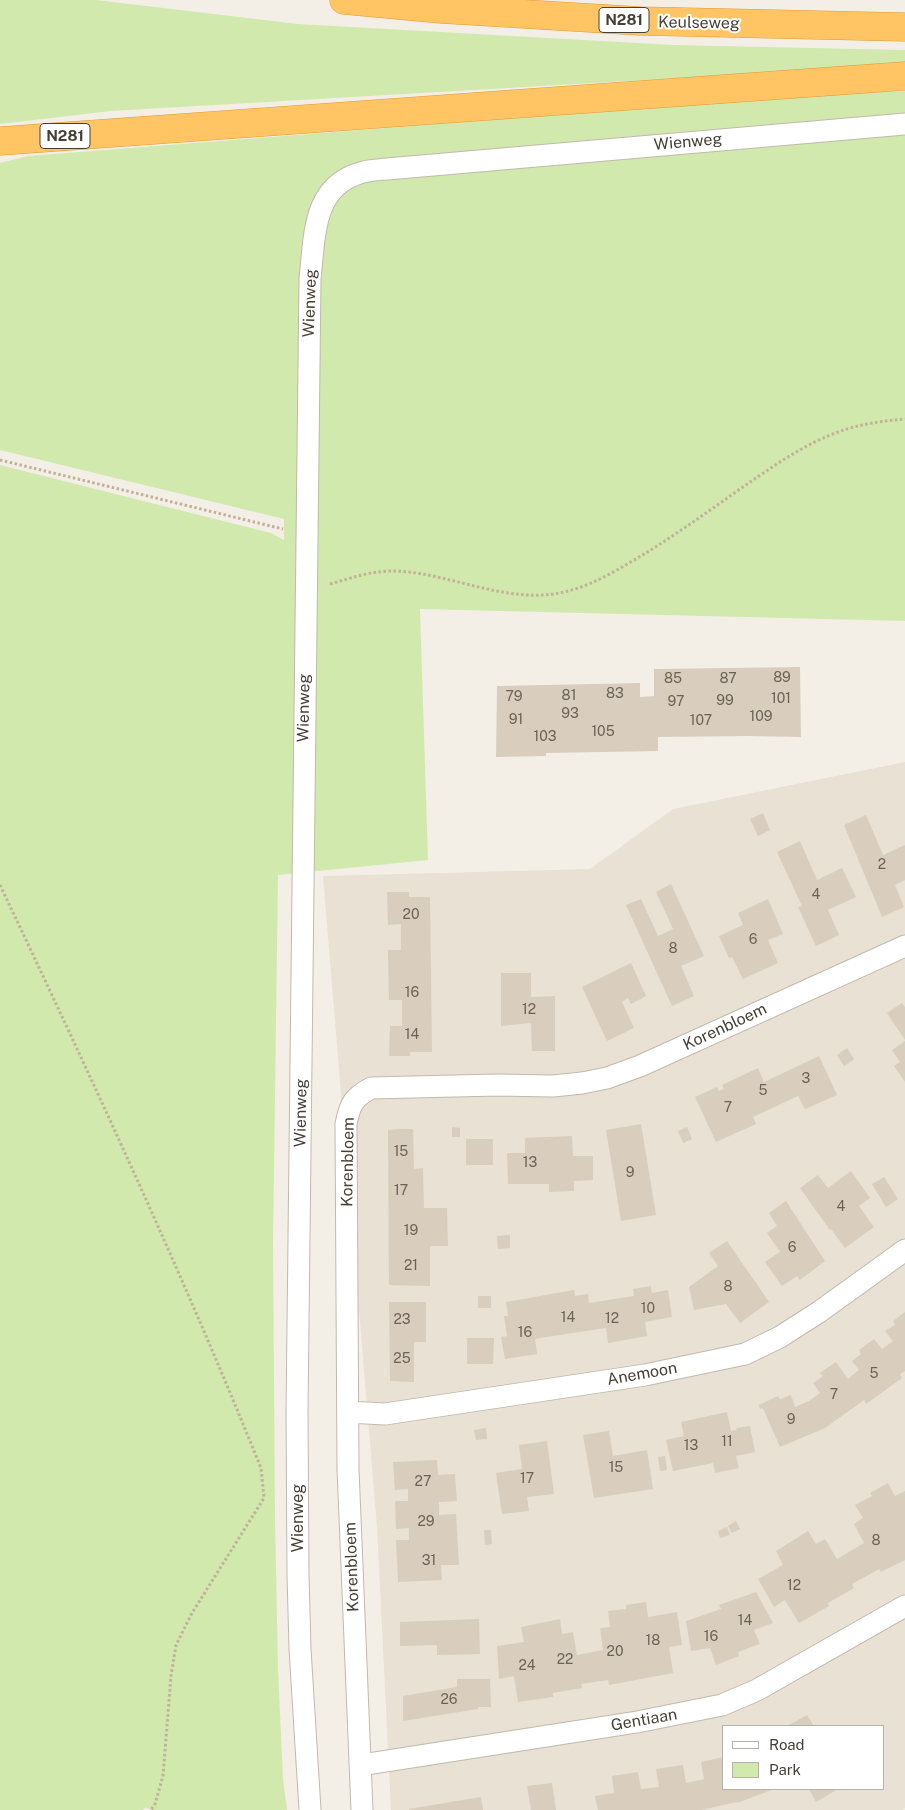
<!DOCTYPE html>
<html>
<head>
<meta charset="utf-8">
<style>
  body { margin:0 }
  #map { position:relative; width:905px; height:1810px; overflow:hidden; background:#f4efe6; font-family:"Public Sans",sans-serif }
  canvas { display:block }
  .legend { position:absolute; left:722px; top:1725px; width:162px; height:65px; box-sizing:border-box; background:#fff; border:1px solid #b5b2ae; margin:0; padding:6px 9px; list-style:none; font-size:15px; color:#463f35 }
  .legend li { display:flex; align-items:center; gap:10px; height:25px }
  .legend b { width:25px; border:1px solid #b5b2ae }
</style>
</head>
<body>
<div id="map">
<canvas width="905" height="1810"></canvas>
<ul class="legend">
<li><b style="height:6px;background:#fff"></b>Road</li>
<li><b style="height:14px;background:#d1e9ad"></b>Park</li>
</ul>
</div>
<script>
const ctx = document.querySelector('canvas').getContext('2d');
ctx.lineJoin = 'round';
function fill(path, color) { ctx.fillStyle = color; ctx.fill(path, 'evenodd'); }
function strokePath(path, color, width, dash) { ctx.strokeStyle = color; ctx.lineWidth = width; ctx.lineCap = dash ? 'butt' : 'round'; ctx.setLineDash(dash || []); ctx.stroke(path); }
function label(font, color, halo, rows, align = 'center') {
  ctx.font = font + ' "Public Sans",sans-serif'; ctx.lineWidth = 4; ctx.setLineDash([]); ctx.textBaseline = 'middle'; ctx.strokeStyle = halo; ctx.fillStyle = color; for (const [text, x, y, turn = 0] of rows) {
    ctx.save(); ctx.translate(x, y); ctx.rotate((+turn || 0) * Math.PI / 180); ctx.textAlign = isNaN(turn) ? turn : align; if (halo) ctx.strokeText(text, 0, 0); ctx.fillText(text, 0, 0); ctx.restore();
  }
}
fill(new Path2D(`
  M 905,762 L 905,1808 L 902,1810 L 391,1810 L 377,1527 L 323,876 L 590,869 L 673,809 ZM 724,1726 L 884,1726 L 884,1789 L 724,1789 Z`), '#e8e1d4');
fill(new Path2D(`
  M 0,0 L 96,0 L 298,24 L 673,45 L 905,50 L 905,65 L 111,111 L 0,124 Z
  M 905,91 L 905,621 L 420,609 L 428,860 L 278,875 L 273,1244 L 275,1519 L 278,1669 L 283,1779 L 287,1810 L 151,1810 L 146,1807 L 143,1810 L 0,1810 L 0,465 L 271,533 L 284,540 L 284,519 L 0,450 L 0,163 L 28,156 L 808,95 Z`), '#d1e9ad');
fill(new Path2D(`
  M 800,667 L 801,737 L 747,736 L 658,737 L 658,751 L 546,753 L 546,756 L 496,757 L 497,686 L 640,683 L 640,697 L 654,696 L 654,669 Z
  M 763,813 L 770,830 L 758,836 L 750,819 Z
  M 866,815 L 883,855 L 905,845 L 905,880 L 895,885 L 904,907 L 882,917 L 844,825 Z
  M 800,841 L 817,880 L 842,868 L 856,897 L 828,910 L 839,935 L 816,946 L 798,907 L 802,906 L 777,852 Z
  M 671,884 L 704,956 L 681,966 L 694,996 L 672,1006 L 626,905 L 641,899 L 658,936 L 673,929 L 656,892 Z
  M 387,892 L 409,892 L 409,897 L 430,897 L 432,1052 L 410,1052 L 410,1056 L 389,1056 L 390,1026 L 402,1026 L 402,1000 L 389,1000 L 388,950 L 401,950 L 401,924 L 388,925 Z
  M 768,899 L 783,934 L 768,940 L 778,963 L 743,979 L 732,957 L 729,958 L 719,936 L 743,925 L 738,913 Z
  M 631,963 L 646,996 L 631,1004 L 628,998 L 622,1002 L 634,1028 L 607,1041 L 582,987 Z
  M 501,973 L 531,973 L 531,997 L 555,996 L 555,1051 L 532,1051 L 531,1023 L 501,1026 Z
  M 902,1003 L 905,1007 L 905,1040 L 887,1013 Z
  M 905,1041 L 905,1082 L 894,1066 L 900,1062 L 892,1050 Z
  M 847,1048 L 854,1059 L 844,1066 L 837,1055 Z
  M 819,1056 L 837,1095 L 805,1109 L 798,1096 L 753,1117 L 756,1124 L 716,1142 L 695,1097 L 717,1087 L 719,1091 L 724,1089 L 722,1085 L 758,1068 L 764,1082 Z
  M 641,1124 L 656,1215 L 621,1221 L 606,1130 Z
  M 452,1127 L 460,1128 L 460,1137 L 452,1137 Z
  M 687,1127 L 692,1139 L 683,1143 L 678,1131 Z
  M 399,1129 L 413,1129 L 414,1169 L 423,1168 L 424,1208 L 447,1208 L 448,1246 L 430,1246 L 430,1286 L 389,1285 L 388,1130 Z
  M 572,1136 L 573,1156 L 593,1156 L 593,1180 L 574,1181 L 574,1191 L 549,1192 L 549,1184 L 508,1184 L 507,1153 L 525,1153 L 525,1138 Z
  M 466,1139 L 493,1139 L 493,1165 L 466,1165 Z
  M 851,1171 L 870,1198 L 859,1206 L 874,1227 L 845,1248 L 831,1229 L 830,1230 L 800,1188 L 818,1175 L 828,1188 Z
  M 884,1177 L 898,1199 L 886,1207 L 872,1184 Z
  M 786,1201 L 825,1261 L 800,1280 L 797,1276 L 782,1286 L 765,1262 L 780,1252 L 767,1233 L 777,1226 L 769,1213 Z
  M 510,1235 L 510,1248 L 498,1249 L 497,1236 Z
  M 727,1241 L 769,1302 L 740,1323 L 726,1304 L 694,1310 L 689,1287 L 718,1266 L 709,1253 Z
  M 651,1286 L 652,1293 L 668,1290 L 672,1317 L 645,1322 L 647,1336 L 608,1343 L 606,1328 L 546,1337 L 535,1339 L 537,1354 L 505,1359 L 501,1337 L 507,1336 L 504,1316 L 508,1316 L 506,1302 L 574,1290 L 575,1296 L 588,1294 L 589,1303 L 634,1296 L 633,1289 Z
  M 478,1296 L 491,1296 L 491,1308 L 478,1308 Z
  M 389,1302 L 426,1302 L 426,1342 L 414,1342 L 414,1382 L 390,1381 Z
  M 905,1312 L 905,1371 L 900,1374 L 902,1378 L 866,1404 L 864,1400 L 825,1428 L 780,1447 L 763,1408 L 760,1409 L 759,1405 L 778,1396 L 780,1399 L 791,1395 L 795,1407 L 809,1401 L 820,1393 L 813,1383 L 823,1376 L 820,1373 L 836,1362 L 848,1379 L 859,1370 L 852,1361 L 861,1354 L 859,1350 L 874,1339 L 882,1349 L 893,1341 L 885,1331 L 895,1325 L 893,1321 Z
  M 467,1338 L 494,1338 L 493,1364 L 467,1364 Z
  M 727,1412 L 731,1431 L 737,1430 L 736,1428 L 750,1426 L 755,1452 L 736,1456 L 739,1468 L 715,1473 L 713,1463 L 673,1471 L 666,1440 L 684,1436 L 681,1422 Z
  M 486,1428 L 487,1439 L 476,1440 L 474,1430 Z
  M 609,1431 L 613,1456 L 647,1450 L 653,1489 L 594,1498 L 583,1435 Z
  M 547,1441 L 554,1494 L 527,1497 L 529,1511 L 502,1514 L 496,1473 L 522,1469 L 519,1445 Z
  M 665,1456 L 667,1470 L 660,1471 L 658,1457 Z
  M 437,1460 L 438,1475 L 455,1474 L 457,1501 L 439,1502 L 439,1515 L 456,1514 L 459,1565 L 441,1565 L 442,1580 L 398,1582 L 396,1540 L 409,1540 L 409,1528 L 396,1529 L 395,1501 L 408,1501 L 408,1489 L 395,1490 L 393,1462 Z
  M 888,1483 L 895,1496 L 905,1491 L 905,1560 L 881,1572 L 879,1569 L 852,1584 L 854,1588 L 828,1603 L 829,1606 L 799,1623 L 785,1600 L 774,1607 L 758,1579 L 783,1565 L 776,1551 L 808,1531 L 816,1544 L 825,1539 L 837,1559 L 864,1543 L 854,1524 L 863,1518 L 855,1505 L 872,1496 L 870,1493 Z
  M 736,1521 L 740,1529 L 732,1533 L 728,1526 Z
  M 727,1527 L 730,1535 L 720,1538 L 718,1531 Z
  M 484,1530 L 491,1530 L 492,1544 L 485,1545 Z
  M 756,1592 L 773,1623 L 754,1630 L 760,1644 L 738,1652 L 739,1656 L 716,1665 L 710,1648 L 691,1651 L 686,1621 L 721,1609 L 719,1605 Z
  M 646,1602 L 648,1617 L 677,1612 L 682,1645 L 669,1647 L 673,1673 L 609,1685 L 608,1680 L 581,1684 L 582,1688 L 553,1693 L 553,1697 L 518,1702 L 514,1676 L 499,1679 L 497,1646 L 524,1642 L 521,1627 L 560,1619 L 562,1634 L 573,1632 L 577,1655 L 603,1650 L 600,1628 L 610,1627 L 608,1611 L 626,1609 L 626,1605 Z
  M 479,1619 L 480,1654 L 437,1655 L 437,1645 L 400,1646 L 400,1622 Z
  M 457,1679 L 490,1679 L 491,1707 L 478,1707 L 478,1709 L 403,1721 L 403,1696 L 457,1687 Z
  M 807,1715 L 814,1726 L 787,1726 Z
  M 724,1757 L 724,1789 L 774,1789 L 737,1803 L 737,1802 L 701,1810 L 598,1810 L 595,1796 L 614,1793 L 612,1776 L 638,1772 L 641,1789 L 659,1787 L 656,1769 L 683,1765 L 686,1783 L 704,1779 L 701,1762 Z
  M 552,1783 L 556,1810 L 531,1810 L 527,1786 Z
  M 809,1789 L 838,1789 L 816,1802 Z
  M 481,1797 L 483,1810 L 409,1810 L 409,1809 Z`), '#d9cdbe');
const street = new Path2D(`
  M 348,1412 L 385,1414 L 645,1375 L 745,1354 L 780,1337 L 819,1312 L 905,1250
  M 361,1765 L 637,1722 L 722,1705 L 757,1690 L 905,1606
  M 310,1810 L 300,1649 L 298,1575 L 297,1411 L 310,278 C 315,237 312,187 360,173 C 368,170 378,170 387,169 L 905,124
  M 362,1810 L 348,1469 L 346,1124 C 350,1104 353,1098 371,1088 L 497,1085 L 553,1086 L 582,1083 L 607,1078 L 640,1066 L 905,946`);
const highway = new Path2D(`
  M 344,0 L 441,9 L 640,21 L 905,27
  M 0,141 L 905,76`);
strokePath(street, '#c2b9ab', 23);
strokePath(highway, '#e29931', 29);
strokePath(new Path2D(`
  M 0,460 L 283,529
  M 330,584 C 351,578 371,571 393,571 C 451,572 509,607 568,591 C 596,584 622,567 646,553 C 678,533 709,511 740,489 C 771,468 802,445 838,432 C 860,424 882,421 905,419
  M 0,885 C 91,1077 181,1270 261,1468 L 264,1498 L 192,1613 L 176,1645 L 171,1676 L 163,1776 L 155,1804 L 151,1810`), '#c2b199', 3, [2.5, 2.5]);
strokePath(street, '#fff', 21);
strokePath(highway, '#ffc565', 28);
label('14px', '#6b6257', null, [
  ["89",782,678],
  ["85",673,679],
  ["87",728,679],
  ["83",615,694],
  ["81",569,696],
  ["79",514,697],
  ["101",781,699],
  ["99",725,701],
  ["97",676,702],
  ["93",570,714],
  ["109",761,717],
  ["91",516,720],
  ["107",701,721],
  ["105",603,732],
  ["103",545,737],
  ["2",882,865],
  ["4",816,895],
  ["20",411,915],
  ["6",753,940],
  ["8",673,949],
  ["16",412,993],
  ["12",529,1010],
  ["14",412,1035],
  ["3",806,1079],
  ["5",763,1091],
  ["7",728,1108],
  ["15",401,1152],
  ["13",530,1163],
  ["9",630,1173],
  ["17",401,1191],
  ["4",841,1207],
  ["19",411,1231],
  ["6",792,1248],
  ["21",411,1266],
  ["8",728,1287],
  ["10",648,1309],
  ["14",568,1318],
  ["12",612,1319],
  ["23",402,1320],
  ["16",525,1333],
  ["25",402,1359],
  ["5",874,1374],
  ["7",834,1395],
  ["9",791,1420],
  ["11",727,1442],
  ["13",691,1446],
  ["15",616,1468],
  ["17",527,1479],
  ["27",423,1482],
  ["29",426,1522],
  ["8",876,1541],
  ["31",429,1561],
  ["12",794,1586],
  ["14",745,1621],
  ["16",711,1637],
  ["18",653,1641],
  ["20",615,1652],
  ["22",565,1660],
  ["24",527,1666],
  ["26",449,1700]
]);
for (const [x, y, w] of [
  [624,20,50],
  [65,136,50]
]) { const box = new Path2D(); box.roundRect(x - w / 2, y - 12.5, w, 25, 4); ctx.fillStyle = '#fff'; ctx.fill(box); strokePath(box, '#463f35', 1); }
label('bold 15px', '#463f35', null, [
  ["N281",624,20],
  ["N281",65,136]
]);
label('16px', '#463f35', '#fff', [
  ["Keulseweg",699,23,1],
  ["Wienweg",688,142,-5],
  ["Wienweg",310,303,-88],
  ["Wienweg",304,708,-89],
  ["Korenbloem",725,1027,-25],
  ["Wienweg",301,1113,-89],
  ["Korenbloem",348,1162,-89],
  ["Anemoon",642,1374,-10],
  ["Wienweg",298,1518,-90],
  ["Korenbloem",352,1567,-92],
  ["Gentiaan",644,1720,-10]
]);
</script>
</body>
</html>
